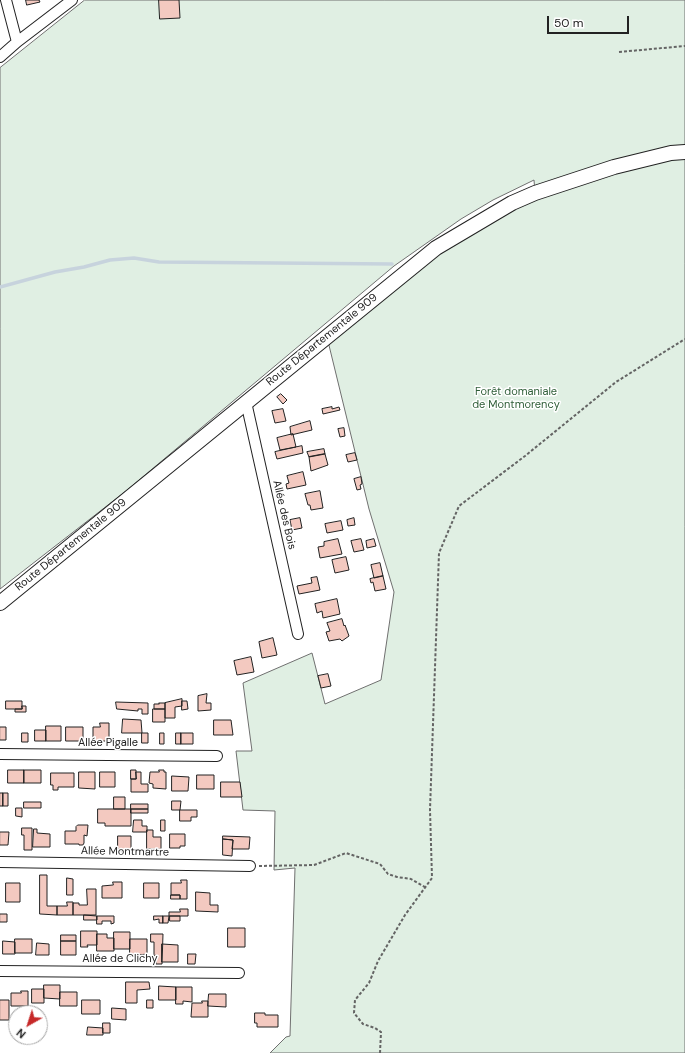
<!DOCTYPE html>
<html>
<head>
<meta charset="utf-8">
<style>
  body { margin:0 }
  #map { position:relative; width:685px; height:1053px; overflow:hidden; background:#fff; font-family:"DM Sans",sans-serif }
  canvas { display:block }
  .north { position:absolute; left:8px; top:1005px; width:40px; height:40px; box-sizing:border-box; background:#fff; border:1px solid #a7a7a7; border-radius:50%; rotate:219deg; font-size:11px; font-weight:700; line-height:16px; text-align:center; color:#222 }
  .north::after { content:''; display:block; margin:auto; width:14px; height:18px; background:#c62828; clip-path:polygon(50% 0,100% 100%,50% 72%,0 100%) }
  .scale { position:absolute; left:547px; top:16px; width:82px; height:18px; box-sizing:border-box; border:2px solid #222; border-top:0; padding-left:5px; font-size:12px; line-height:14px; white-space:nowrap; color:#222; -webkit-text-stroke:3px #fff; paint-order:stroke }
</style>
</head>
<body>
<div id="map">
<canvas width="685" height="1053"></canvas>
<div class="north">N</div>
<div class="scale">50 m</div>
</div>
<script>
const ctx = document.querySelector('canvas').getContext('2d');
ctx.lineJoin = 'round';
function fill(path, color) { ctx.fillStyle = color; ctx.fill(path, 'evenodd'); }
function strokePath(path, color, width, dash) { ctx.strokeStyle = color; ctx.lineWidth = width; ctx.lineCap = dash ? 'butt' : 'round'; ctx.setLineDash(dash || []); ctx.stroke(path); }
function label(font, color, halo, rows, align = 'center') {
  ctx.font = font + ' "DM Sans",sans-serif'; ctx.lineWidth = 3; ctx.setLineDash([]); ctx.textBaseline = 'middle'; ctx.strokeStyle = halo; ctx.fillStyle = color; for (const [text, x, y, turn = 0] of rows) {
    ctx.save(); ctx.translate(x, y); ctx.rotate((+turn || 0) * Math.PI / 180); ctx.textAlign = isNaN(turn) ? turn : align; if (halo) ctx.strokeText(text, 0, 0); ctx.fillText(text, 0, 0); ctx.restore();
  }
}
const green = new Path2D(`
  M 85,0 L 685,0 L 685,1053 L 270,1053 L 286,1037 L 290,1036 L 295,868 L 274,870 L 275,811 L 243,810 L 236,751 L 252,751 L 243,683 L 312,653 L 325,704 L 381,680 L 394,592 L 369,509 L 325,329 L 436,248 L 535,193 L 534,180 L 493,200 L 461,219 L 394,266 L 126,491 L 0,589 L 0,68 Z`);
fill(green, '#e0efe3');
strokePath(green, '#6f6f6f', 1);
strokePath(new Path2D(`
  M 0,287 L 55,272 L 84,267 L 110,260 L 134,258 L 159,262 L 392,264`), '#c7d3dd', 3.5);
const building = new Path2D(`
  M 26,0 L 39,0 L 40,2 L 27,5 Z
  M 159,0 L 179,0 L 180,18 L 160,19 Z
  M 281,394 L 287,400 L 283,404 L 277,397 Z
  M 332,407 L 332,409 L 339,407 L 340,410 L 323,414 L 322,409 Z
  M 283,409 L 286,421 L 275,423 L 272,411 Z
  M 310,421 L 312,430 L 291,435 L 290,427 Z
  M 344,428 L 345,436 L 340,437 L 338,429 Z
  M 293,434 L 296,447 L 280,450 L 277,438 Z
  M 302,446 L 303,453 L 277,459 L 275,452 Z
  M 324,449 L 325,454 L 309,457 L 307,452 Z
  M 355,453 L 357,460 L 348,462 L 346,455 Z
  M 325,454 L 328,465 L 311,471 L 309,457 Z
  M 303,472 L 306,485 L 287,489 L 286,484 L 289,483 L 287,476 Z
  M 361,477 L 362,484 L 360,485 L 361,489 L 357,490 L 354,479 Z
  M 320,491 L 323,508 L 311,510 L 310,505 L 308,505 L 305,494 Z
  M 300,518 L 302,528 L 292,530 L 290,520 Z
  M 354,518 L 355,525 L 348,526 L 347,520 Z
  M 341,521 L 343,530 L 327,533 L 325,524 Z
  M 338,539 L 342,554 L 320,558 L 318,547 L 324,546 L 324,542 Z
  M 361,539 L 364,550 L 354,552 L 351,541 Z
  M 374,539 L 376,546 L 367,548 L 366,541 Z
  M 346,557 L 349,570 L 335,573 L 332,560 Z
  M 380,563 L 383,576 L 374,578 L 371,565 Z
  M 383,576 L 386,589 L 375,591 L 373,582 L 371,583 L 370,579 Z
  M 317,577 L 320,590 L 299,594 L 297,586 L 312,583 L 311,578 Z
  M 337,599 L 340,614 L 323,618 L 322,611 L 317,613 L 315,604 Z
  M 342,619 L 344,626 L 345,625 L 349,636 L 342,641 L 340,639 L 329,641 L 326,632 L 330,631 L 327,623 Z
  M 273,638 L 277,655 L 262,658 L 259,642 Z
  M 251,657 L 254,672 L 237,675 L 234,661 Z
  M 328,674 L 331,686 L 321,688 L 318,676 Z
  M 207,694 L 206,703 L 211,703 L 211,710 L 198,711 L 198,696 Z
  M 182,699 L 182,706 L 175,707 L 175,718 L 165,718 L 165,703 Z
  M 6,701 L 22,701 L 22,709 L 6,709 Z
  M 182,701 L 187,701 L 188,709 L 182,710 Z
  M 116,702 L 148,703 L 148,714 L 142,714 L 142,709 L 138,709 L 138,711 L 117,709 Z
  M 159,703 L 165,703 L 165,709 L 154,709 L 154,704 L 159,704 Z
  M 22,706 L 26,706 L 26,712 L 15,712 L 15,709 L 22,709 Z
  M 153,709 L 165,709 L 165,722 L 153,722 Z
  M 123,719 L 141,720 L 142,733 L 122,733 Z
  M 214,720 L 231,720 L 233,735 L 214,735 Z
  M 100,723 L 109,723 L 109,741 L 93,741 L 93,727 L 100,727 Z
  M 46,726 L 61,726 L 61,741 L 46,741 Z
  M 0,727 L 6,727 L 6,740 L 0,740 Z
  M 66,727 L 83,727 L 83,741 L 66,741 Z
  M 35,730 L 46,730 L 46,741 L 35,741 Z
  M 22,733 L 28,733 L 28,742 L 22,742 Z
  M 142,733 L 148,733 L 148,743 L 142,743 Z
  M 160,733 L 164,733 L 164,744 L 160,744 Z
  M 176,733 L 181,733 L 181,744 L 176,744 Z
  M 181,733 L 193,733 L 193,744 L 181,744 Z
  M 8,770 L 24,770 L 24,783 L 8,783 Z
  M 24,770 L 41,770 L 41,783 L 24,783 Z
  M 131,770 L 136,770 L 136,779 L 131,779 Z
  M 159,770 L 164,770 L 164,772 L 166,772 L 166,789 L 153,788 L 153,784 L 149,783 L 150,772 L 159,772 Z
  M 79,772 L 95,772 L 95,789 L 79,788 Z
  M 100,772 L 115,772 L 115,787 L 100,787 Z
  M 136,772 L 141,772 L 141,784 L 148,784 L 148,792 L 131,792 L 131,779 L 136,779 Z
  M 51,773 L 74,773 L 74,787 L 58,787 L 58,790 L 53,790 L 53,785 L 51,785 Z
  M 197,775 L 214,775 L 214,789 L 197,789 Z
  M 172,776 L 189,777 L 188,791 L 172,791 Z
  M 221,782 L 240,782 L 242,797 L 221,797 Z
  M 0,793 L 3,793 L 3,806 L 0,806 Z
  M 3,793 L 8,793 L 8,806 L 3,806 Z
  M 114,797 L 125,797 L 125,809 L 114,809 Z
  M 172,801 L 181,801 L 180,810 L 172,810 Z
  M 24,802 L 41,802 L 41,808 L 24,808 Z
  M 131,804 L 148,804 L 148,809 L 131,809 Z
  M 16,808 L 22,808 L 22,817 L 16,816 Z
  M 98,809 L 131,809 L 131,826 L 105,826 L 105,823 L 98,823 Z
  M 131,809 L 148,809 L 148,813 L 131,813 Z
  M 180,810 L 197,810 L 197,817 L 191,817 L 191,821 L 180,821 Z
  M 134,820 L 142,820 L 142,826 L 147,826 L 147,832 L 133,832 Z
  M 161,820 L 165,820 L 165,831 L 161,831 Z
  M 78,825 L 88,825 L 87,836 L 84,835 L 84,843 L 83,845 L 79,845 L 79,844 L 65,844 L 65,831 L 76,831 L 76,827 Z
  M 22,828 L 32,828 L 32,850 L 24,850 L 24,835 L 22,835 Z
  M 34,829 L 37,829 L 37,833 L 50,834 L 50,847 L 33,847 Z
  M 147,830 L 153,830 L 153,837 L 161,837 L 161,849 L 147,849 Z
  M 0,832 L 9,832 L 8,845 L 0,845 Z
  M 170,834 L 185,834 L 185,846 L 180,846 L 180,848 L 170,848 Z
  M 118,836 L 131,836 L 131,852 L 121,852 L 121,849 L 118,849 Z
  M 223,836 L 250,837 L 249,849 L 232,849 L 233,840 L 223,839 Z
  M 223,839 L 233,840 L 232,856 L 223,855 Z
  M 40,875 L 47,875 L 47,906 L 57,906 L 57,915 L 40,914 Z
  M 67,878 L 73,879 L 73,895 L 67,895 Z
  M 181,880 L 187,880 L 187,899 L 180,899 L 180,895 L 171,895 L 171,883 L 181,883 Z
  M 113,882 L 122,882 L 122,898 L 102,898 L 102,886 L 113,885 Z
  M 6,883 L 20,883 L 20,902 L 6,902 Z
  M 144,883 L 159,883 L 159,898 L 144,898 Z
  M 87,889 L 96,889 L 96,915 L 73,915 L 73,903 L 79,903 L 79,905 L 87,905 Z
  M 196,892 L 210,893 L 210,905 L 218,905 L 218,912 L 196,911 Z
  M 171,895 L 180,895 L 180,899 L 171,899 Z
  M 67,902 L 73,902 L 73,915 L 57,915 L 57,906 L 67,906 Z
  M 180,909 L 188,909 L 188,916 L 169,916 L 169,912 L 180,912 Z
  M 0,914 L 7,914 L 7,922 L 0,922 Z
  M 84,915 L 97,916 L 97,920 L 84,920 Z
  M 97,916 L 114,916 L 114,923 L 111,924 L 111,921 L 102,921 L 102,924 L 97,924 Z
  M 154,916 L 163,916 L 163,923 L 159,923 L 159,919 L 154,920 Z
  M 163,916 L 169,916 L 168,923 L 163,923 Z
  M 170,916 L 180,916 L 180,921 L 170,921 Z
  M 228,928 L 245,928 L 245,947 L 228,947 Z
  M 81,931 L 97,931 L 97,945 L 87,945 L 88,947 L 81,947 Z
  M 114,932 L 130,932 L 130,949 L 114,949 Z
  M 97,934 L 107,934 L 107,938 L 114,938 L 114,951 L 97,951 Z
  M 151,934 L 163,934 L 162,964 L 156,964 L 156,955 L 154,956 L 154,942 L 151,942 Z
  M 61,935 L 76,935 L 76,941 L 61,941 Z
  M 15,939 L 32,939 L 32,953 L 15,953 Z
  M 130,939 L 147,939 L 147,954 L 130,956 Z
  M 3,941 L 15,942 L 15,954 L 3,954 Z
  M 61,941 L 76,941 L 76,955 L 61,955 Z
  M 37,943 L 49,944 L 49,955 L 36,955 Z
  M 162,944 L 178,945 L 178,962 L 162,962 Z
  M 188,954 L 196,954 L 195,964 L 188,964 Z
  M 126,982 L 149,982 L 150,989 L 137,990 L 137,1003 L 126,1003 Z
  M 44,985 L 60,985 L 60,999 L 44,998 Z
  M 159,986 L 176,987 L 176,1000 L 159,1000 Z
  M 176,987 L 192,987 L 192,1002 L 183,1001 L 183,1004 L 176,1004 Z
  M 32,989 L 44,989 L 44,1003 L 32,1003 Z
  M 21,991 L 28,991 L 28,1006 L 11,1006 L 11,993 L 21,993 Z
  M 60,992 L 77,992 L 77,1006 L 60,1006 Z
  M 209,994 L 226,994 L 226,1007 L 208,1006 Z
  M 0,1000 L 9,1000 L 9,1020 L 0,1020 Z
  M 82,1000 L 100,1000 L 100,1014 L 82,1014 Z
  M 147,1000 L 153,1000 L 153,1008 L 147,1008 Z
  M 202,1001 L 208,1001 L 208,1017 L 191,1017 L 192,1003 L 202,1003 Z
  M 112,1008 L 126,1009 L 126,1020 L 112,1019 Z
  M 255,1013 L 265,1013 L 265,1015 L 278,1015 L 278,1027 L 257,1027 L 257,1023 L 255,1023 Z
  M 103,1023 L 110,1023 L 110,1033 L 103,1033 Z
  M 88,1027 L 103,1028 L 103,1035 L 87,1035 Z`);
fill(building, '#f3c9c0');
strokePath(building, '#222', 1);
const minor = new Path2D(`
  M 6,0 L 17,42
  M 0,57 L 17,42 L 72,0
  M 246,402 L 298,634
  M 0,754 L 217,756
  M 0,862 L 250,866
  M 0,971 L 239,973`);
const secondary = new Path2D(`
  M 0,603 L 436,248 L 512,203 L 535,193 L 614,167 L 671,153 L 685,152`);
strokePath(minor, '#222', 12);
strokePath(secondary, '#222', 16);
strokePath(new Path2D(`
  M 619,52 L 685,46
  M 259,866 L 314,865 L 346,853 L 380,864 L 388,874 L 397,877 L 411,879 L 425,887
  M 380,1053 L 381,1032 L 375,1028 L 363,1024 L 354,1013 L 355,1000 L 369,983 L 378,961 L 405,915 L 432,878 L 430,810 L 439,553 L 459,506 L 525,456 L 616,382 L 685,339`), '#646464', 2, [3, 2]);
strokePath(minor, '#fff', 10);
strokePath(secondary, '#fff', 14);
label('11px', '#222', '#fff', [
  ["Route Départementale 909",322,340,-39],
  ["Allée des Bois",284,515,77],
  ["Route Départementale 909",71,545,-39],
  ["Allée Pigalle",108,743],
  ["Allée Montmartre",125,852,1],
  ["Allée de Clichy",120,959]
]);
label('11px', '#2f5e38', '#fff', [
  ["Forêt domaniale",516,392],
  ["de Montmorency",516,405]
]);
</script>
</body>
</html>
